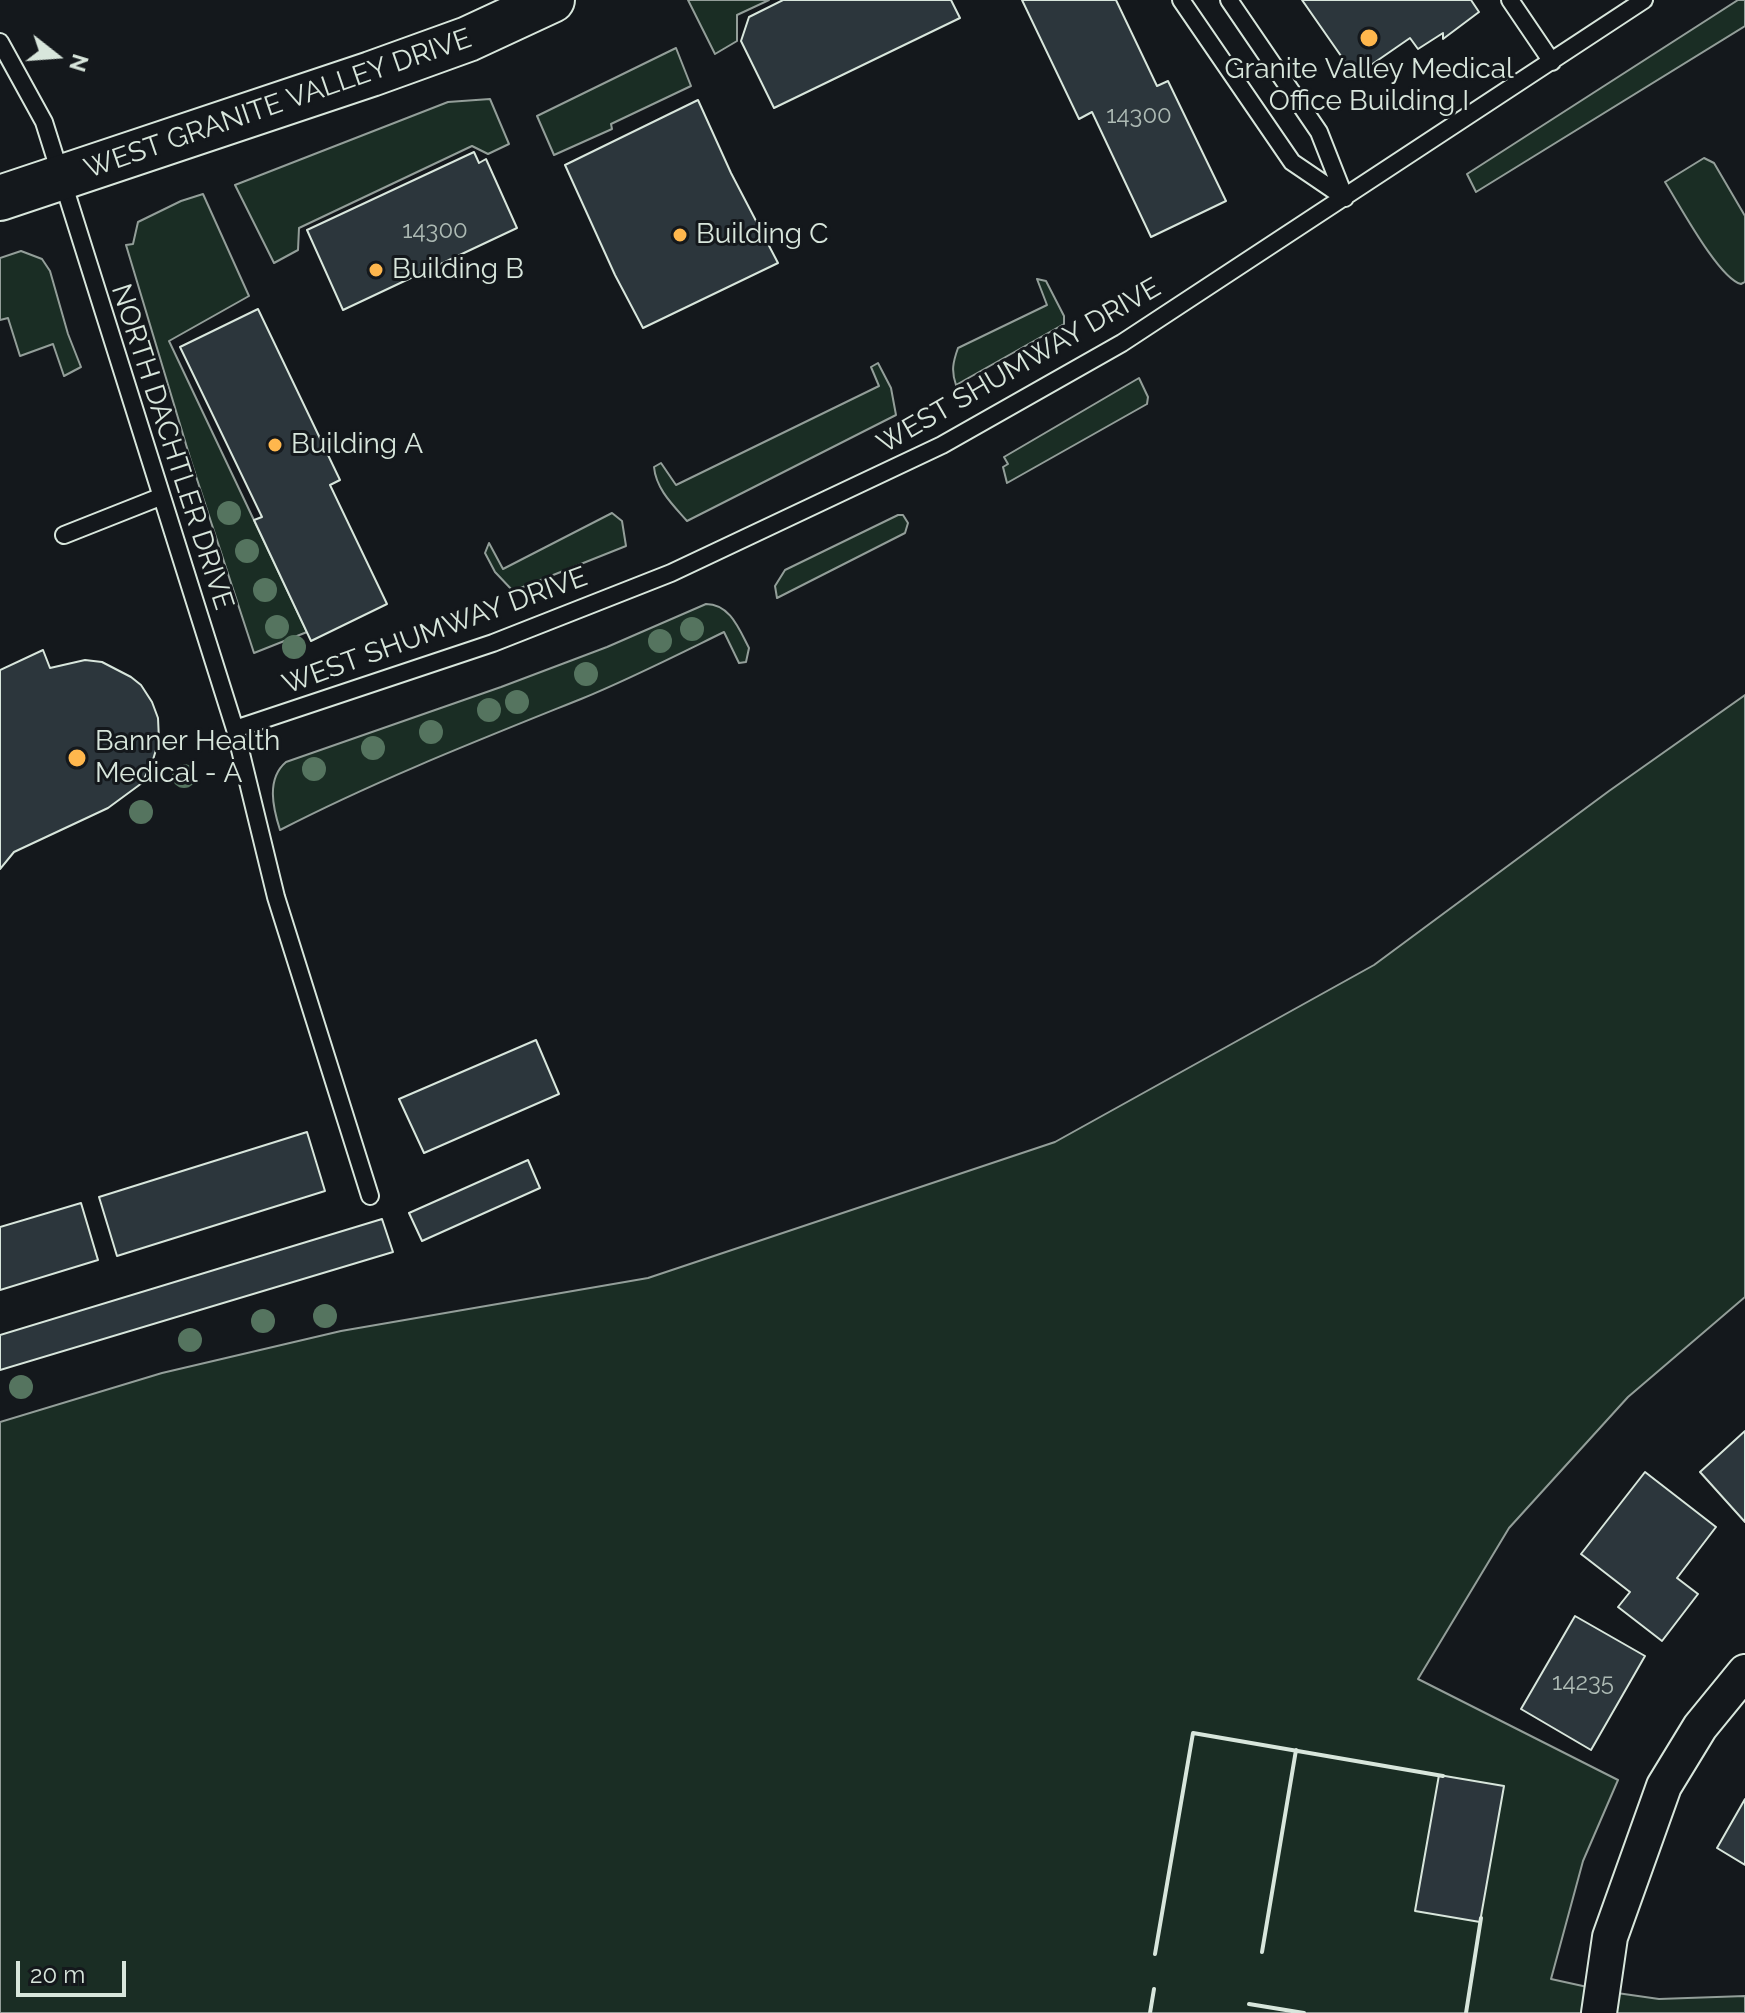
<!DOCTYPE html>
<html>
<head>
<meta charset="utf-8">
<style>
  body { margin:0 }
  #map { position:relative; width:1745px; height:2013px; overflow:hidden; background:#14181c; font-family:Raleway,sans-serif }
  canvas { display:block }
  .north { position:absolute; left:16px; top:16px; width:80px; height:80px; -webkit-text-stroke:6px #14181c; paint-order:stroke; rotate:107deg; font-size:22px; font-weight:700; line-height:32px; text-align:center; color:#d8e6dc }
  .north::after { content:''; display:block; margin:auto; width:28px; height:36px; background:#d8e6dc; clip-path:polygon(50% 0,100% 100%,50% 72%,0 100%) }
  .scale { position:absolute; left:16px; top:1961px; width:110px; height:36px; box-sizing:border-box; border:4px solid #d8e6dc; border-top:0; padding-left:10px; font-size:24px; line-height:28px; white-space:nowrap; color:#d8e6dc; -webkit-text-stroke:6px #14181c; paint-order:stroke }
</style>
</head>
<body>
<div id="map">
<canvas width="1745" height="2013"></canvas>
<div class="north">N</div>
<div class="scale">20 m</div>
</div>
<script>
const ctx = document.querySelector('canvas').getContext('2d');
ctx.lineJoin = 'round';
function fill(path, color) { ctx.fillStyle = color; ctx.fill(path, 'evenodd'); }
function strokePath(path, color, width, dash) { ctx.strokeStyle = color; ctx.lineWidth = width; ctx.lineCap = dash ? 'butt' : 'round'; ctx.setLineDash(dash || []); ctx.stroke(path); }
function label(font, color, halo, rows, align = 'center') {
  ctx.font = font + ' Raleway,sans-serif'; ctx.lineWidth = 6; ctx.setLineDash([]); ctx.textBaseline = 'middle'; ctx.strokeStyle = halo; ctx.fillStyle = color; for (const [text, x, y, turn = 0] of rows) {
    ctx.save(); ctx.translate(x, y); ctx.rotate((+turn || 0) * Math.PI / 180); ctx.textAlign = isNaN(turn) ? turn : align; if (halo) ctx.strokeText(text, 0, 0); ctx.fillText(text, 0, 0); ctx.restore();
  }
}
const green = new Path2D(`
  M 688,0 L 769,0 L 737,15 L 737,41 L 715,54 Z
  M 1738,0 L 1745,0 L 1745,26 L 1476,192 L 1467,174 Z
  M 676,48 L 691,86 L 611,124 L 612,129 L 554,155 L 537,116 Z
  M 490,99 L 509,144 L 488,154 L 472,146 L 299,228 L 298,250 L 274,263 L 235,185 L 448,102 Z
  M 1704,158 L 1714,163 L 1745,216 L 1745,282 L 1741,284 C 1719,279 1679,204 1665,182 Z
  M 203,194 L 249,296 L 169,341 L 307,632 L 254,653 L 191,461 L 126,245 L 133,244 L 138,222 L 181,201 Z
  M 21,251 L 42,259 L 50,271 L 68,334 L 81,367 L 64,376 L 53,344 L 20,356 L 8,318 L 0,320 L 0,258 Z
  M 1037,279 L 1046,281 L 1064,316 L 1064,324 L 956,385 C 951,371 953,362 958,348 L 1047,305 Z
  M 878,363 L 891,388 L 896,415 L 687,521 C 673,505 656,489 654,467 L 661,463 L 676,485 L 879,386 L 871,367 Z
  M 1139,378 L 1148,397 L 1147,404 L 1007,483 L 1003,467 L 1008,464 L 1004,457 Z
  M 612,513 L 622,521 L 626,546 L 513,591 L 495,572 L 485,553 L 489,543 L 503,569 Z
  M 898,515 L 903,515 L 908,523 L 905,533 L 777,598 L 775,586 L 785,570 Z
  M 706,604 C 730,604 739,629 749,648 L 746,662 L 739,663 L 724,632 C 677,655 630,679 581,699 C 479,740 377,780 280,830 C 273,808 266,779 286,762 L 501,687 L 607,647 Z
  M 1745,695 L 1745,1297 L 1628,1397 L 1509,1528 L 1418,1679 L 1618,1780 L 1583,1861 L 1551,1979 L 1610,1992 L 1659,1999 L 1745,1996 L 1745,2013 L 0,2013 L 0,1422 L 162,1373 L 341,1331 L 648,1278 L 1055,1142 L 1374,965 L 1609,791 Z`);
fill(green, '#1a2d24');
strokePath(green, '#939e99', 2);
const building = new Path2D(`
  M 783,0 L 951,0 L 960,18 L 774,108 L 741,41 L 749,17 Z
  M 1022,0 L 1116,0 L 1157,86 L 1168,81 L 1226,201 L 1151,237 L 1092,112 L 1079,119 Z
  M 1302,0 L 1471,0 L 1479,12 L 1443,39 L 1443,33 L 1418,49 L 1410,38 L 1355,76 Z
  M 698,100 L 731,173 L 778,263 L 643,328 L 615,275 L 565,165 Z
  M 474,152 L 479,163 L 486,159 L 517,228 L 343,310 L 307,230 Z
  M 258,309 L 340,480 L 330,485 L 387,604 L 311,641 L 254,520 L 262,517 L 180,347 Z
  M 43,650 L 50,668 L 85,660 L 102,662 L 131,677 L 141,685 L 152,702 L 158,718 L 159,740 L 152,763 L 142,783 L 108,808 L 14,852 L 0,869 L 0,670 Z
  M 536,1040 L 559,1094 L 424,1153 L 399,1099 Z
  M 307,1132 L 325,1191 L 117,1256 L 99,1197 Z
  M 528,1160 L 540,1188 L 422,1241 L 409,1213 Z
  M 81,1203 L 98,1260 L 0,1290 L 0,1227 Z
  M 382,1219 L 393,1252 L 0,1370 L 0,1335 Z
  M 1745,1431 L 1745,1522 L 1700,1472 Z
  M 1645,1472 L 1716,1527 L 1677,1578 L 1698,1594 L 1662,1641 L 1618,1607 L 1630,1592 L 1581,1554 Z
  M 1575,1616 L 1645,1656 L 1591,1750 L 1521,1709 Z
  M 1439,1775 L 1504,1786 L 1480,1922 L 1415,1911 Z
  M 1745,1799 L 1745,1865 L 1717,1848 Z`);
fill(building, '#2c363c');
strokePath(building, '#d8e6dc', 2);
const lane = new Path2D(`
  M 1181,0 L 1292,162 L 1345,198
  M 1229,0 L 1319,132 L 1345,198
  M 1510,0 L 1552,62
  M 0,42 L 44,122 L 235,729 L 276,897 L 370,1196
  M 64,535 L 160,497
  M 235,729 L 493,643 L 671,573 L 942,445 L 1122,343 L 1644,0`);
const street = new Path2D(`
  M 1599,2013 L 1610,1937 L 1664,1786 L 1700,1727 L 1745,1672`);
const secondary = new Path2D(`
  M 0,198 L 371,74 L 468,39 L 552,0`);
strokePath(lane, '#d8e6dc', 20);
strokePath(street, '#d8e6dc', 38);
strokePath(secondary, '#d8e6dc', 48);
strokePath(lane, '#14181c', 16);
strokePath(street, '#14181c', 34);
strokePath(secondary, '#14181c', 44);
strokePath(new Path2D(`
  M 1262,1952 L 1296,1750
  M 1155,1954 L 1193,1733 L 1443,1776
  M 1249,2004 L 1304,2013
  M 1150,2013 L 1154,1989
  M 1466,2013 L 1481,1918`), '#d8e6dc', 4);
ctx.fillStyle = '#55745f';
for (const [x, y] of [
  [229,513],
  [247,551],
  [265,590],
  [277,627],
  [692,629],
  [660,641],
  [294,647],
  [586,674],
  [517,702],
  [489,710],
  [431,732],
  [373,748],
  [314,769],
  [184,776],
  [141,812],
  [325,1316],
  [263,1321],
  [190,1340],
  [21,1387]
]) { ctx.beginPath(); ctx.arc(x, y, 12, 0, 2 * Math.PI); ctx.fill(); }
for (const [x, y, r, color] of [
  [1369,38,10,"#ffb74d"],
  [680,235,8,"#ffb74d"],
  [376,270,8,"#ffb74d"],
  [275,445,8,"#ffb74d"],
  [77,758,10,"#ffb74d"]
]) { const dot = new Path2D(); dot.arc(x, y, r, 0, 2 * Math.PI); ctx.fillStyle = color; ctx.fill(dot); strokePath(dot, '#14181c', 3); }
label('24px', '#adbab4', null, [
  ["14300",1139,116],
  ["14300",435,231],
  ["14235",1583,1683]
]);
label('28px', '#d8e6dc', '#14181c', [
  ["Granite Valley Medical",1369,70,"center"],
  ["Office Building I",1369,102,"center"],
  ["Building C",696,235],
  ["Building B",392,270],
  ["Building A",291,445],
  ["Banner Health",95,742],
  ["Medical - A",95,774]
], 'left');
label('28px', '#d8e6dc', '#14181c', [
  ["WEST GRANITE VALLEY DRIVE",278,104,-19],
  ["WEST SHUMWAY DRIVE",1019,366,-30],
  ["NORTH DACHTLER DRIVE",172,447,72],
  ["WEST SHUMWAY DRIVE",435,631,-20]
]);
</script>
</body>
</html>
